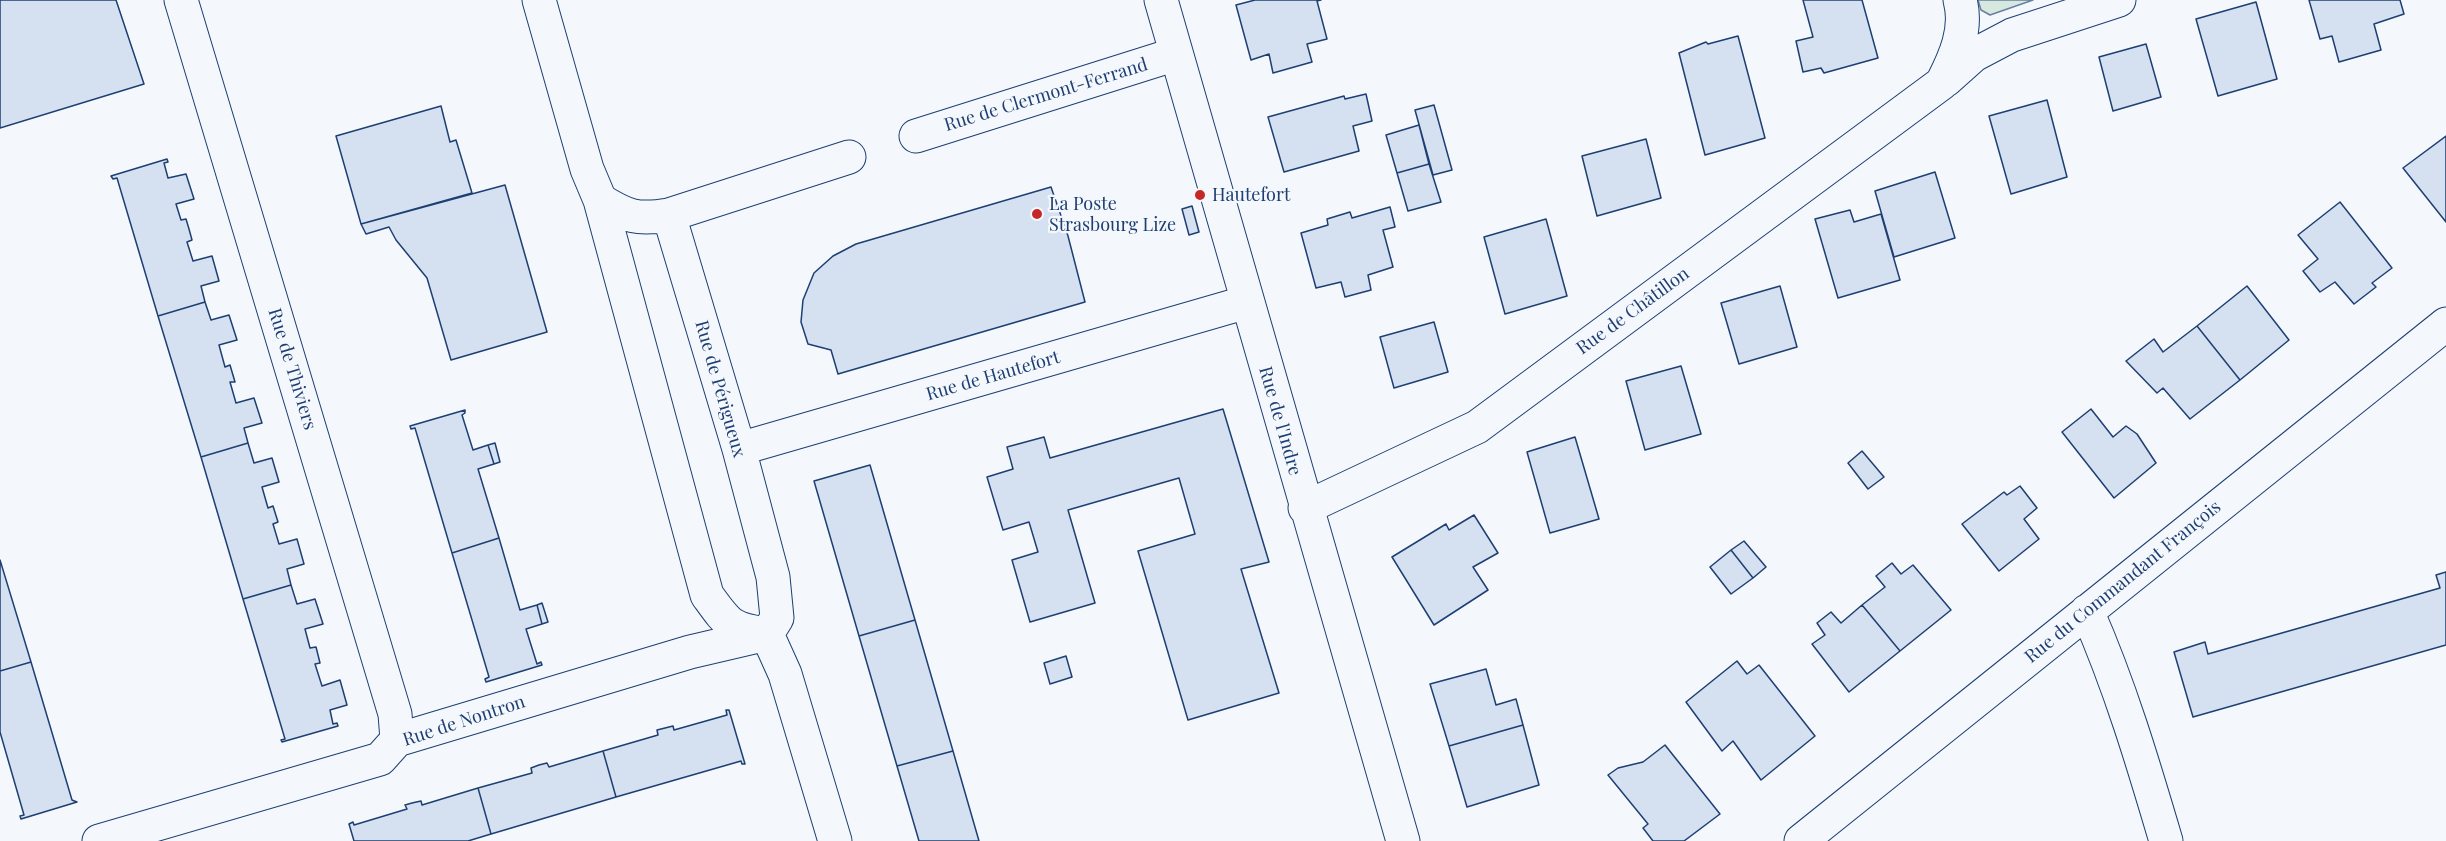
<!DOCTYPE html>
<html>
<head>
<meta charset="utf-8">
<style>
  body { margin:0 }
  canvas { display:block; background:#f4f7fb }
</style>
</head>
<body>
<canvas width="2446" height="841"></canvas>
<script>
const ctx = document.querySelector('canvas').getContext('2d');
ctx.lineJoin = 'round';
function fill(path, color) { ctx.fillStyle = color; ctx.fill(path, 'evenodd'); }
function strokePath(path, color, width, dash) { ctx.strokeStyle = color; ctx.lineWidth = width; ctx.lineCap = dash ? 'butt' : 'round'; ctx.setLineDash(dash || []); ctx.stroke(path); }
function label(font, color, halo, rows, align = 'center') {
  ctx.font = font + ' "Playfair Display",serif'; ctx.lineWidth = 4.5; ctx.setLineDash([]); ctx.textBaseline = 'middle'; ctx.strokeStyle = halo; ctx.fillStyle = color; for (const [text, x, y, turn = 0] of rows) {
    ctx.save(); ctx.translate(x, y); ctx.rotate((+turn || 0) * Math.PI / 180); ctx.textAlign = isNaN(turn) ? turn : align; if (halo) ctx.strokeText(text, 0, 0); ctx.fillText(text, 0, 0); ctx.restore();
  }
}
const green = new Path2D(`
  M 1978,0 L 2033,0 L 1990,15 L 1981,10 Z`);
fill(green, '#d7e8df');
strokePath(green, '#687fa3', 1.5);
const building = new Path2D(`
  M 0,0 L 116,0 L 144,84 L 0,128 Z
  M 1255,0 L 1321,0 L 1317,1 L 1327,39 L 1307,44 L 1312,62 L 1273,73 L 1269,54 L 1251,60 L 1236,5 Z
  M 1803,0 L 1862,0 L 1878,58 L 1824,73 L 1821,68 L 1803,72 L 1796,41 L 1813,37 Z
  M 2309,0 L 2400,0 L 2404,14 L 2374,24 L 2381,50 L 2339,62 L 2332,36 L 2320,39 Z
  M 2256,2 L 2277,79 L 2218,96 L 2196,19 Z
  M 1738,36 L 1765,138 L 1705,155 L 1679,53 L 1706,42 L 1708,44 Z
  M 2146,44 L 2161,97 L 2113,111 L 2099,57 Z
  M 1366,94 L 1372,121 L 1353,126 L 1359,151 L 1284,172 L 1268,117 L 1344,96 L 1345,99 Z
  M 2047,100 L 2067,177 L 2011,194 L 1989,116 Z
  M 1434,105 L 1452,170 L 1433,175 L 1415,110 Z
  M 441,106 L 450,142 L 456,140 L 472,193 L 361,224 L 336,136 Z
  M 1419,125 L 1429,164 L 1397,173 L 1386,135 Z
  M 2446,136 L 2446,222 L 2403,168 Z
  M 1646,139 L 1661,198 L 1597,216 L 1582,156 Z
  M 167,159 L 168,162 L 164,163 L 168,178 L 186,174 L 194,199 L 176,204 L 181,220 L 186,219 L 189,229 L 192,240 L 187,242 L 193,261 L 212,256 L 219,281 L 201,286 L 205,302 L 158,316 L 117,178 L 113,179 L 111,176 Z
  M 1429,164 L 1441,202 L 1408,211 L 1397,173 Z
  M 1935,172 L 1955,238 L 1894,257 L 1875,191 Z
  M 505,185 L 547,332 L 451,360 L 427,278 L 396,240 L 389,227 L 366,234 L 361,224 Z
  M 1051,187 L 1068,236 L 1085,302 L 838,374 L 831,350 L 808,344 L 801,322 L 803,300 L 814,273 L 833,256 L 856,244 Z
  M 2340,202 L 2392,268 L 2372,283 L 2376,287 L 2354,304 L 2335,282 L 2320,292 L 2303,271 L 2318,259 L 2298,235 Z
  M 1192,206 L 1199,232 L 1189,235 L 1182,209 Z
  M 1390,207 L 1395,227 L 1383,230 L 1393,267 L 1368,275 L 1371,290 L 1345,297 L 1341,282 L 1316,288 L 1301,233 L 1328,225 L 1327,219 L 1350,212 L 1352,218 Z
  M 1850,210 L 1854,222 L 1881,214 L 1900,280 L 1838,298 L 1815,219 Z
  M 1546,219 L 1567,296 L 1505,314 L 1484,237 Z
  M 1780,286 L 1797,347 L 1739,364 L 1721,303 Z
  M 2247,286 L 2289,340 L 2240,380 L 2197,326 Z
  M 205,302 L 211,320 L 229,315 L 237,340 L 219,345 L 225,367 L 230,365 L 235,382 L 230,382 L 236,403 L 254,398 L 262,423 L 244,428 L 248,443 L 201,457 L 158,316 Z
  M 1434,322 L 1448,372 L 1394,388 L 1380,337 Z
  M 2197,326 L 2240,380 L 2190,419 L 2163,388 L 2157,393 L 2126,361 L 2154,339 L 2163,352 Z
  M 1681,366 L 1701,434 L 1645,450 L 1626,381 Z
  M 1223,409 L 1269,562 L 1241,569 L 1279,693 L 1188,720 L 1138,551 L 1195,534 L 1179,478 L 1068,510 L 1095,603 L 1030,622 L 1012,560 L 1038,552 L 1029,522 L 1003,530 L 987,477 L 1013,469 L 1007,447 L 1044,437 L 1050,458 Z
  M 2091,409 L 2113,437 L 2126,426 L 2137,434 L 2156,463 L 2114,498 L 2062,432 Z
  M 465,410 L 465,413 L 462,415 L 473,450 L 488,445 L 494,464 L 478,469 L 499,538 L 452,553 L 415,428 L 411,429 L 410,426 Z
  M 1575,437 L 1599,519 L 1550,533 L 1527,452 Z
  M 248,443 L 254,463 L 272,458 L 279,482 L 262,487 L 268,508 L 273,506 L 278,522 L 273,524 L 279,544 L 297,539 L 304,564 L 287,569 L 291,585 L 243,599 L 201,457 Z
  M 495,443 L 500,462 L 494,464 L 488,445 Z
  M 1862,451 L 1884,477 L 1868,489 L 1848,463 Z
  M 870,465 L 915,620 L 859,636 L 814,481 Z
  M 2020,486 L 2037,508 L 2024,519 L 2039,539 L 1999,571 L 1962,524 L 2004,492 L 2007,495 Z
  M 1474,515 L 1498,553 L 1473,567 L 1488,590 L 1434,625 L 1392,557 L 1446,524 L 1449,530 Z
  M 499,538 L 520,610 L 537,605 L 542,624 L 526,629 L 537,664 L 541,662 L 542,665 L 486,682 L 485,679 L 489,677 L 452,553 Z
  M 1744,541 L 1766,567 L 1753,578 L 1731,550 Z
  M 1731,550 L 1753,578 L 1731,594 L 1710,567 Z
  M 0,560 L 31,662 L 0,671 Z
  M 1892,563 L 1901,574 L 1913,565 L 1951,610 L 1900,651 L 1862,605 L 1885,587 L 1876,576 Z
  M 2446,572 L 2446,645 L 2193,717 L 2174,652 L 2205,642 L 2208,654 L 2440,588 L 2436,575 Z
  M 291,585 L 297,604 L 315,599 L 323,624 L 305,629 L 310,648 L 316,647 L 320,663 L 315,664 L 322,686 L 340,680 L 347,705 L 330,710 L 333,724 L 337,723 L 338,726 L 282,742 L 281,740 L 285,739 L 243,599 Z
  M 542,603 L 548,622 L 542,624 L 537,605 Z
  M 1862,605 L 1900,651 L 1849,692 L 1812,644 L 1825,635 L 1817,623 L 1831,612 L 1841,623 Z
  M 915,620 L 953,751 L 897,766 L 859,636 Z
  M 1066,656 L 1072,677 L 1050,684 L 1044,663 Z
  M 1737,661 L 1747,674 L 1759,665 L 1815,736 L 1761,780 L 1733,741 L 1722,751 L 1686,702 Z
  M 31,662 L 72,800 L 77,802 L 21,819 L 20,816 L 24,815 L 0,732 L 0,671 Z
  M 1486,669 L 1496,705 L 1516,699 L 1523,725 L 1449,746 L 1430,684 Z
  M 726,710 L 729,710 L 745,764 L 742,764 L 741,761 L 616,797 L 603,751 L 658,735 L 657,730 L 673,726 L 674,730 L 727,715 Z
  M 1523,725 L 1539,785 L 1467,807 L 1449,746 Z
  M 1665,745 L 1720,814 L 1684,841 L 1653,841 L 1643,828 L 1648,824 L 1608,775 L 1618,768 L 1643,762 Z
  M 603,751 L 616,797 L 491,834 L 478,788 L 532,773 L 531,768 L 539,765 L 547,763 L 549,767 Z
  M 953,751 L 979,841 L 919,841 L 897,766 Z
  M 478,788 L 491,834 L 468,841 L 354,841 L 349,824 L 353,822 L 354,825 L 407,809 L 405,805 L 412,803 L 421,801 L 422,805 Z`);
fill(building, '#d5e0f0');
strokePath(building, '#1d3f73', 1.5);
const street = new Path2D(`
  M 181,0 L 395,714 L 397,740
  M 539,0 L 587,169 L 600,200 L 707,595 C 728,624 730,629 766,634
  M 1161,0 L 1403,841
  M 1946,80 L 1974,55 L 2012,35 L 2119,0
  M 916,136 L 1176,54
  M 600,200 C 627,217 637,220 669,215 L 849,157
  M 669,215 L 739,449 L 773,577 L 777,618 L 767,634
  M 739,449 L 1247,302
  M 1305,508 L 1477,427 L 1942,83 C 1955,58 1968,29 1960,0
  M 2087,611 C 2120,686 2143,763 2166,841
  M 767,634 L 785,674 L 835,841
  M 99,841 L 380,759 L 397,740 L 690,652 L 767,634
  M 1801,841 L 2446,324`);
strokePath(street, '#1d3f73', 35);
strokePath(street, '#f4f7fb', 33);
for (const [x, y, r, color] of [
  [1200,195,6,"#c62828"],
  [1037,214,6,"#c62828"]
]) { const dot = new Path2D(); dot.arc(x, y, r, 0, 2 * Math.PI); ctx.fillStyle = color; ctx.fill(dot); strokePath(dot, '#f4f7fb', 2); }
label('18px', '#1d3f73', '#f4f7fb', [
  ["Rue de Clermont-Ferrand",1046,95,-17],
  ["Rue de Châtillon",1633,311,-36],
  ["Rue de Thiviers",292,369,73],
  ["Rue de Hautefort",993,376,-16],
  ["Rue de Périgueux",720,389,74],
  ["Rue de l'Indre",1280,421,74],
  ["Rue du Commandant François",2123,582,-39],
  ["Rue de Nontron",464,721,-18]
]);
label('18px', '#1d3f73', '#f4f7fb', [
  ["Hautefort",1212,195],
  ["La Poste",1049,204],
  ["Strasbourg Lize",1049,225]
], 'left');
</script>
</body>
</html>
